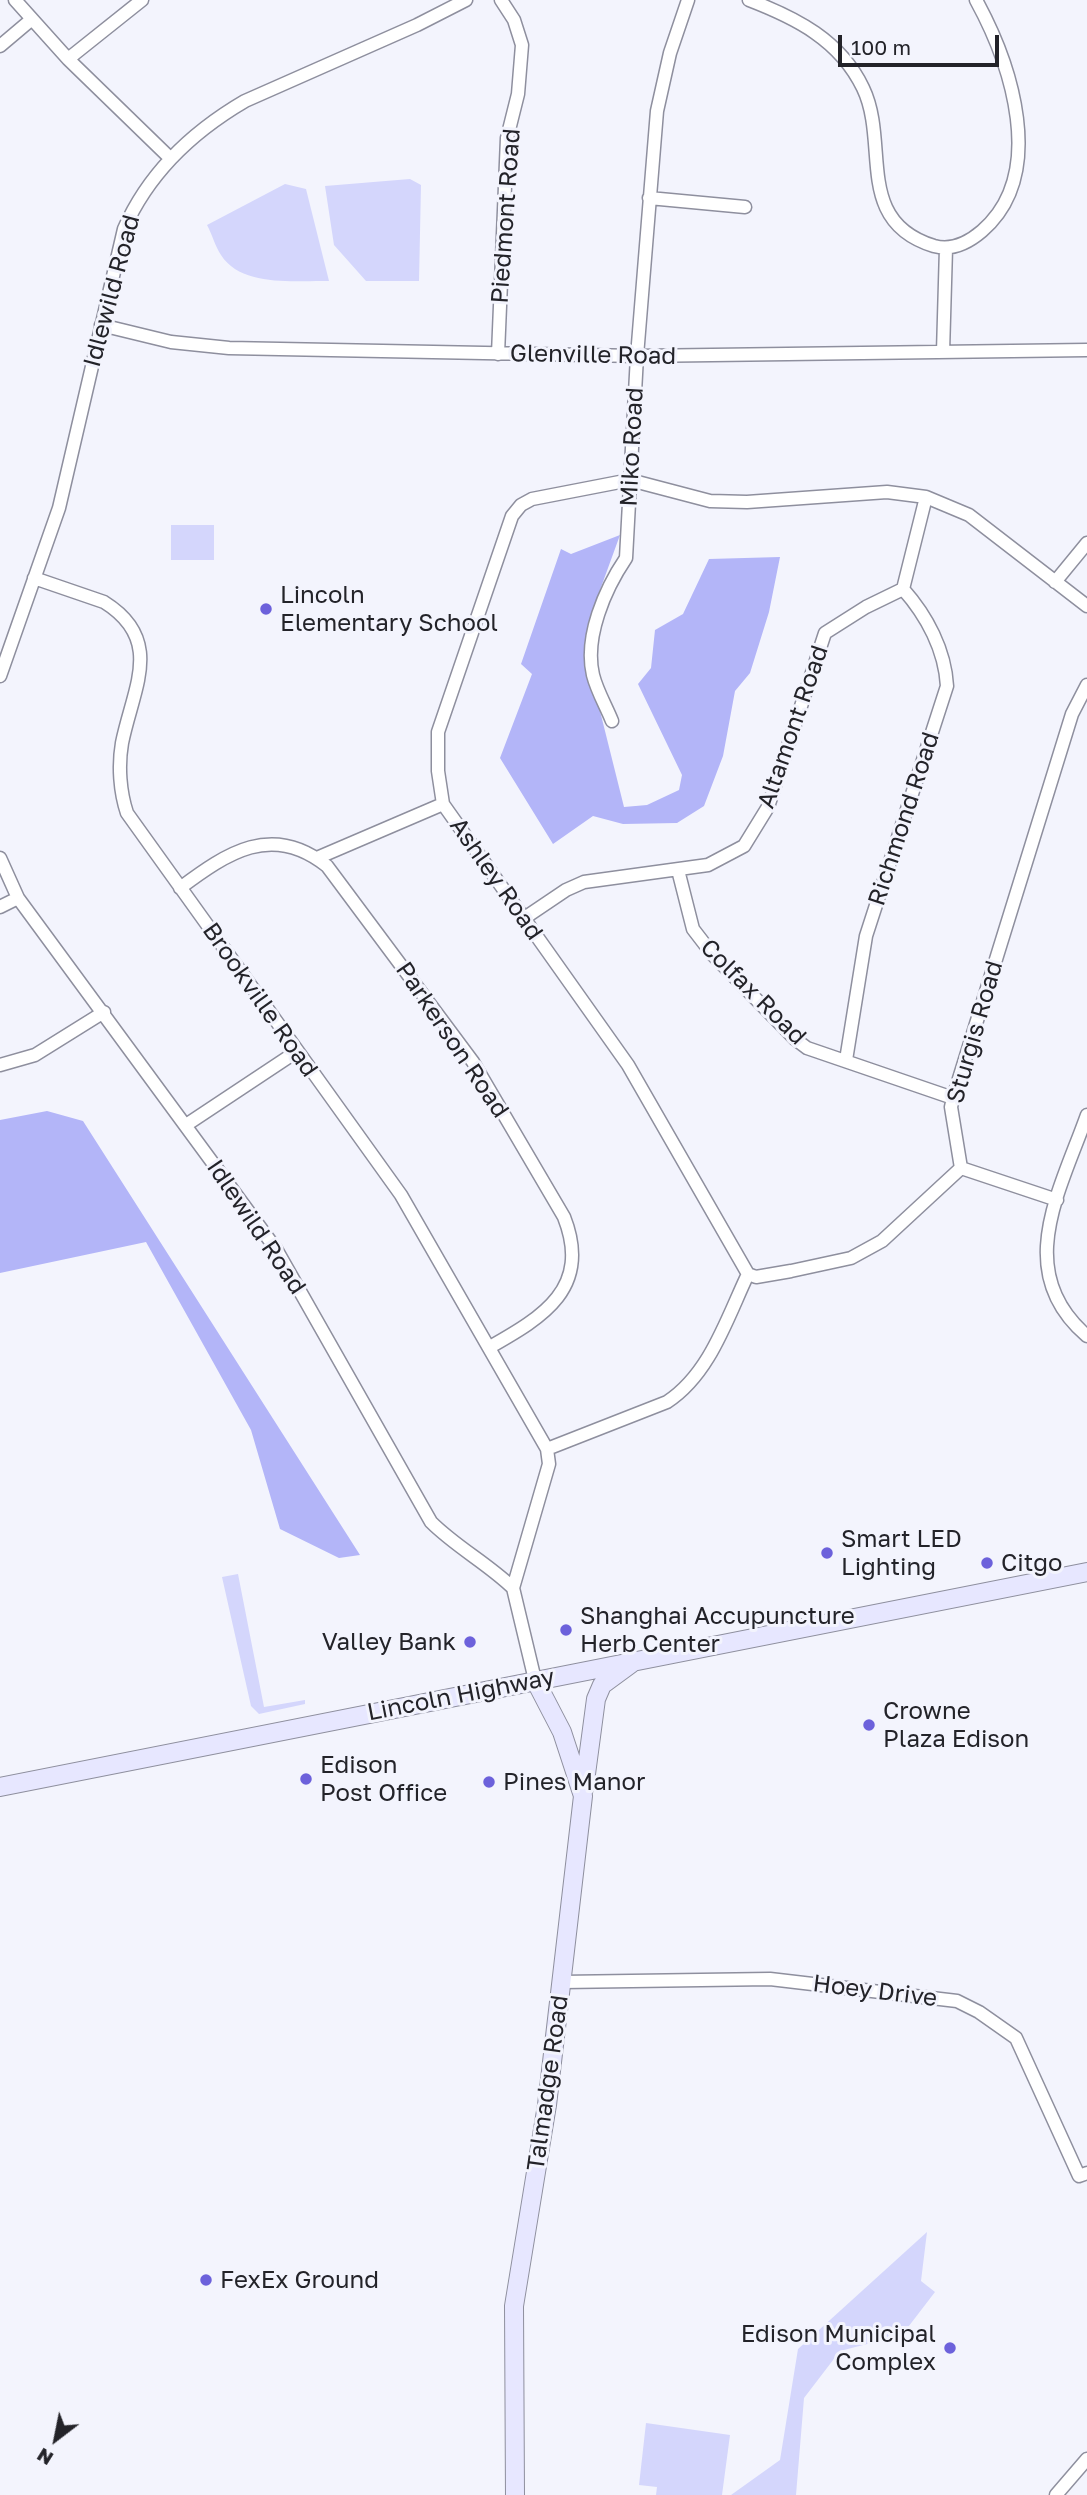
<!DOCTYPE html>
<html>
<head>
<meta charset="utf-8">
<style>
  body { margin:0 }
  #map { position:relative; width:1087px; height:2495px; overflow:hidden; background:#f3f4fd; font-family:"Golos Text",sans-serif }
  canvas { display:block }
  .north { position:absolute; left:21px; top:2404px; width:70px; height:70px; -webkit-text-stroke:5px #f3f4fd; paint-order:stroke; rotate:212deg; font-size:19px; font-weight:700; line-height:28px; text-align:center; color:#232329 }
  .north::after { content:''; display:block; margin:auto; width:24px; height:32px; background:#232329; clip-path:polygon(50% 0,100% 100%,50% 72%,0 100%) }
  .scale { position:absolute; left:838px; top:35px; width:161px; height:32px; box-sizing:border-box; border:4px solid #232329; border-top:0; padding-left:9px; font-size:21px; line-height:24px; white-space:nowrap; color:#232329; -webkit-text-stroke:5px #f3f4fd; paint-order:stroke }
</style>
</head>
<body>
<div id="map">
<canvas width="1087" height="2495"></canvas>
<div class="north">N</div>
<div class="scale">100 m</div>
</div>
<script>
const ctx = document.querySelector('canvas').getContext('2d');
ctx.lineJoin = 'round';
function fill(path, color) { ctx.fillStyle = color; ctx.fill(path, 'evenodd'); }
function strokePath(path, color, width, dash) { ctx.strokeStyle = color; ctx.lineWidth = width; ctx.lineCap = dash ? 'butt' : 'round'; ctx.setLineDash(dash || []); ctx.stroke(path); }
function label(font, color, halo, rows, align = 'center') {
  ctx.font = font + ' "Golos Text",sans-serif'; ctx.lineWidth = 6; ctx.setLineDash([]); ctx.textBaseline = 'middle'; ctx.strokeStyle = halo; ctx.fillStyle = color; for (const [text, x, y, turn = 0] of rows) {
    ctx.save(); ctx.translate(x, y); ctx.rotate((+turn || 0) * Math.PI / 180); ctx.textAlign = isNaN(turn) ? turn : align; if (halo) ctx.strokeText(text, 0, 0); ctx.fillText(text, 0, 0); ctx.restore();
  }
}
fill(new Path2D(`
  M 410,179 L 421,185 L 419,281 L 366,281 L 334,245 L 325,186 Z
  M 285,184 L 306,189 L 329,281 C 296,280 242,288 221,255 C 215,246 212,234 207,225 Z
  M 171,525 L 214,525 L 214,560 L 171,560 Z
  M 238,1574 L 264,1707 L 305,1700 L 305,1704 L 259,1714 L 251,1706 L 222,1577 Z
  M 927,2232 L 921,2281 L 935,2292 L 902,2335 L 840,2351 L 804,2398 L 796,2495 L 731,2495 L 780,2460 L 798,2349 Z
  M 646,2423 L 730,2435 L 722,2495 L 656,2495 L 657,2487 L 639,2485 Z`), '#d4d6fc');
fill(new Path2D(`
  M 620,535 L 600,590 L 585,651 L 624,807 L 647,805 L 679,790 L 682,775 L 638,684 L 651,668 L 655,630 L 683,614 L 709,559 L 780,557 L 769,612 L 750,673 L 735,691 L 723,756 L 704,806 L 677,823 L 623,824 L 593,816 L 553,844 L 500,758 L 532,674 L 521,664 L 561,549 L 571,554 Z
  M 47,1111 L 83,1121 L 360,1555 L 339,1558 L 280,1529 L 251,1430 L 146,1242 L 0,1273 L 0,1120 Z`), '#b3b5f8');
const street = new Path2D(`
  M 15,0 L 68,59 L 170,158
  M 749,0 C 796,18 840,40 863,88 C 890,144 853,221 934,246 C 952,251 968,243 982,231 C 1048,174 1011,64 976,0
  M 0,46 L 32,19
  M 68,59 L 142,0
  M 649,198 L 745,207
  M 101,325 L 171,342 L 229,348 L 637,356 L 1087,350
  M 943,352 L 946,248
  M 498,354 L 507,138 L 518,94 L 522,45 L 514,20 L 501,0
  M 34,578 L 104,602 C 165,640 133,688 122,743 C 118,766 120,792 127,813 L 401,1195 L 547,1449 L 549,1464 L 513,1588 L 535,1680
  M 1055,582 L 1087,543
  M 903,589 L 926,497
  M 0,676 L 59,508 L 124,229 C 149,172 192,132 245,101 L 417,25 L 466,0
  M 612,721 C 606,706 597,691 593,675 C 584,637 605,589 626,558 L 637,356 L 657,111 L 670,53 L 688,0
  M 0,858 L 18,898 L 276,1249 L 431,1522 C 456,1547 487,1563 513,1588
  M 317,858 L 443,804
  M 678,870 L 693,929 L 713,955 L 795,1039 L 807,1048 L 953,1098
  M 180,888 C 227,853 272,822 327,866 L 473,1062 L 564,1217 C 592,1288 543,1317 490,1347
  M 0,907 L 18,898
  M 523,919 L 566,890 L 584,882 L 708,865 L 744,846 L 768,807 L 825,633 L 866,607 L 903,589
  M 846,1060 L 866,936 L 947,686 C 945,650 927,616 903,589
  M 0,1065 L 35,1055 L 104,1012
  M 1087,1115 C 1060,1191 1012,1272 1087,1336
  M 186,1125 L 296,1052
  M 961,1168 L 951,1107 L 953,1098 L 1072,714 L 1087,685
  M 961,1168 L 1057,1200
  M 748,1274 L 628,1065 L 443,804 L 438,771 L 438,732 L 512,516 L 521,505 L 532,499 L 630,480 L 710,501 L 747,502 L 887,492 L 926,497 L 969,515 L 1087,606
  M 748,1274 L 756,1277 L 791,1271 L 851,1258 L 882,1241 L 961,1168
  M 547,1449 L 667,1402 C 710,1374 727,1318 748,1274
  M 562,1982 L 770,1979 L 957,2001 L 979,2012 L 1016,2038 L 1079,2176 L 1087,2173
  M 1056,2495 L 1087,2459`);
const secondary = new Path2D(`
  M 0,1787 L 1087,1572
  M 584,1789 L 596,1699 L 602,1685 L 632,1663
  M 515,2495 L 514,2306 L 547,2105 L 583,1796 L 562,1732 L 535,1680`);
strokePath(street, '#8e8f9e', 15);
strokePath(secondary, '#8e8f9e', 20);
strokePath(street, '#fff', 12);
strokePath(secondary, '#e7e7ff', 18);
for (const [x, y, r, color] of [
  [266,609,7,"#6c61db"],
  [827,1553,7,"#6c61db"],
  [987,1563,7,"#6c61db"],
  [566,1630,7,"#6c61db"],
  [470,1642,7,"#6c61db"],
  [869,1725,7,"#6c61db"],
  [306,1779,7,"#6c61db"],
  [489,1782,7,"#6c61db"],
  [206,2280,7,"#6c61db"],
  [950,2348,7,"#6c61db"]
]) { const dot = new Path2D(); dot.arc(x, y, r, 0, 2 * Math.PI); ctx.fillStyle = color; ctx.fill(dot); strokePath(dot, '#f3f4fd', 2.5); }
label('24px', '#232329', '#f3f4fd', [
  ["Piedmont Road",506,216,-86],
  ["Idlewild Road",112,291,-75],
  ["Glenville Road",593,355,1],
  ["Miko Road",632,447,-87],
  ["Altamont Road",793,727,-71],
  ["Richmond Road",904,819,-72],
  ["Ashley Road",496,879,55],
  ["Colfax Road",753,992,45],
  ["Brookville Road",260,1000,55],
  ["Sturgis Road",975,1032,-74],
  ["Parkerson Road",452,1040,56],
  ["Idlewild Road",256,1227,56],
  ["Lincoln Highway",461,1695,-11],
  ["Hoey Drive",875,1991,7],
  ["Talmadge Road",548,2083,-82]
]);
label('24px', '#232329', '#f3f4fd', [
  ["Lincoln",280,595],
  ["Elementary School",280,623],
  ["Smart LED",841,1539],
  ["Lighting",841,1567],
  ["Citgo",1001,1563],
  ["Shanghai Accupuncture",580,1616],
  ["Herb Center",580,1644],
  ["Valley Bank",456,1642,"right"],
  ["Crowne",883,1711],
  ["Plaza Edison",883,1739],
  ["Edison",320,1765],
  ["Post Office",320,1793],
  ["Pines Manor",503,1782],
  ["FexEx Ground",220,2280],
  ["Edison Municipal",936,2334,"right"],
  ["Complex",936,2362,"right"]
], 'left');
</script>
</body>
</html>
